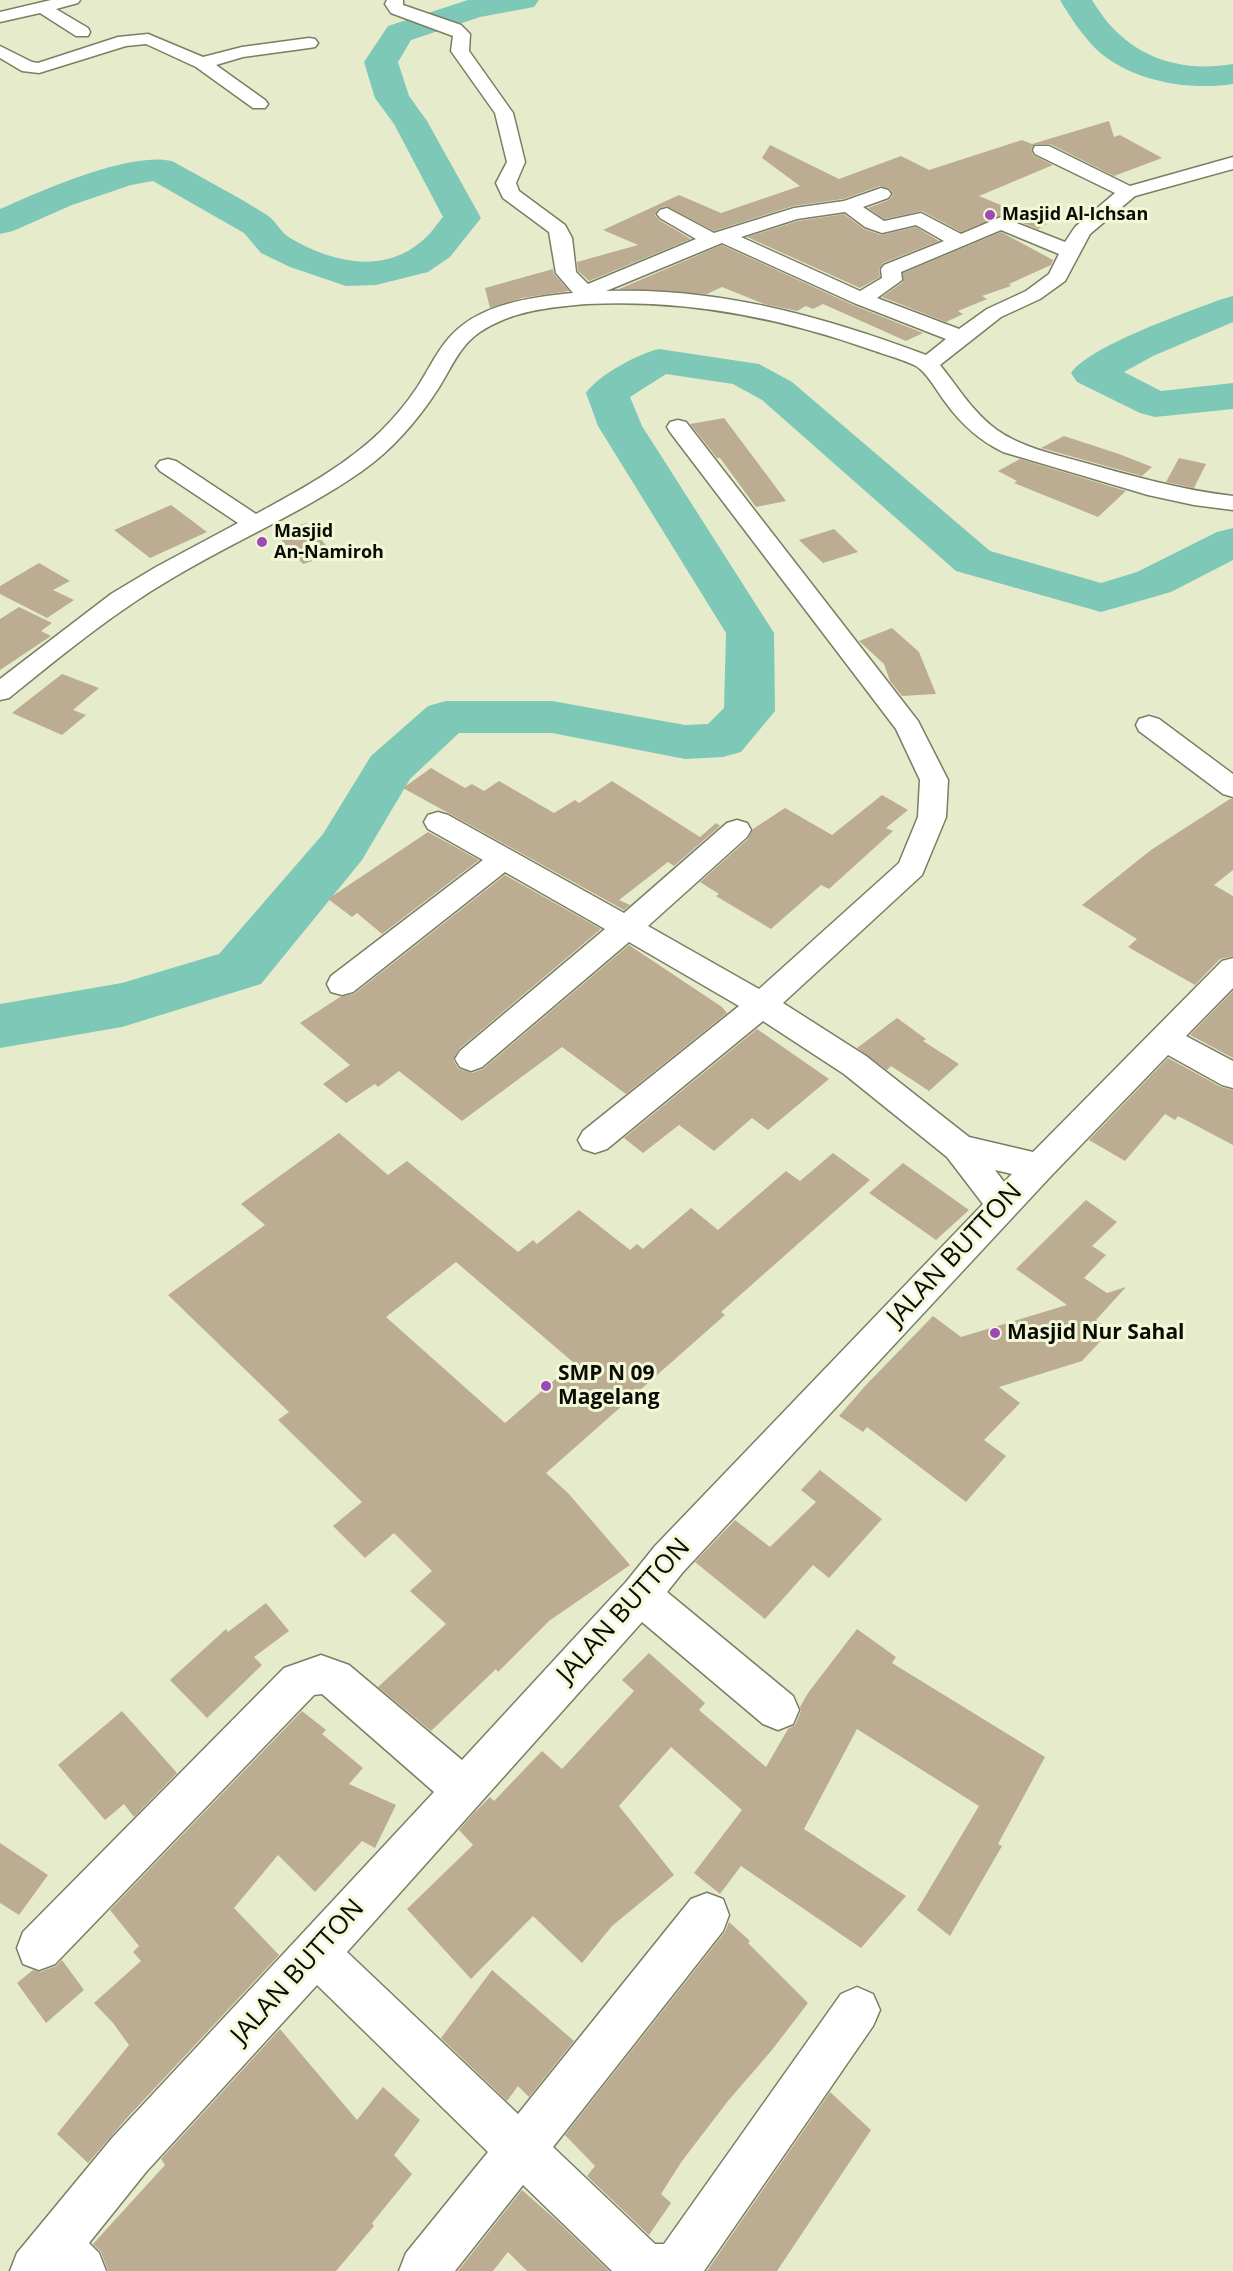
<!DOCTYPE html>
<html>
<head>
<meta charset="utf-8">
<style>
  body { margin:0 }
  canvas { display:block; background:#e6ebcc }
</style>
</head>
<body>
<canvas width="1233" height="2271"></canvas>
<script>
const ctx = document.querySelector('canvas').getContext('2d');
ctx.lineJoin = 'round';
function fill(path, color) { ctx.fillStyle = color; ctx.fill(path, 'evenodd'); }
function strokePath(path, color, width, dash) { ctx.strokeStyle = color; ctx.lineWidth = width; ctx.lineCap = dash ? 'butt' : 'round'; ctx.setLineDash(dash || []); ctx.stroke(path); }
function label(font, color, halo, rows, align = 'center') {
  ctx.font = font + ' "Open Sans",sans-serif'; ctx.lineWidth = 6; ctx.setLineDash([]); ctx.textBaseline = 'middle'; ctx.strokeStyle = halo; ctx.fillStyle = color; for (const [text, x, y, turn = 0] of rows) {
    ctx.save(); ctx.translate(x, y); ctx.rotate((+turn || 0) * Math.PI / 180); ctx.textAlign = isNaN(turn) ? turn : align; if (halo) ctx.strokeText(text, 0, 0); ctx.fillText(text, 0, 0); ctx.restore();
  }
}
fill(new Path2D(`
  M 468,0 L 539,0 L 534,7 L 480,17 L 411,40 L 398,62 L 409,96 L 427,121 L 481,218 L 450,257 L 428,272 L 376,285 L 346,286 L 290,267 L 261,253 L 244,233 L 153,181 L 131,185 L 72,205 L 13,231 L 0,234 L 0,209 C 41,191 129,151 172,161 C 204,179 237,196 267,215 C 276,221 281,233 290,238 C 331,262 383,275 422,241 C 430,235 436,225 443,217 L 394,124 L 375,98 L 364,62 L 388,26 Z
  M 1060,0 L 1092,0 C 1123,53 1173,74 1233,64 L 1233,84 C 1188,91 1130,81 1096,49 C 1082,35 1070,17 1060,0 Z
  M 1233,296 L 1233,322 L 1153,356 L 1124,372 L 1161,391 L 1233,383 L 1233,409 L 1155,417 L 1140,413 L 1077,382 L 1071,373 C 1090,346 1185,313 1219,300 Z
  M 659,349 L 759,364 L 792,382 L 990,551 L 1101,583 L 1137,572 L 1217,532 L 1233,528 L 1233,560 L 1171,592 L 1101,612 L 956,571 L 762,400 L 733,384 L 666,374 L 630,397 L 642,426 L 774,633 L 775,711 L 741,752 L 723,757 L 685,759 L 552,733 L 459,733 L 410,779 L 362,860 L 261,984 L 122,1027 L 0,1048 L 0,1004 L 122,983 L 219,954 L 323,834 L 371,756 L 428,706 L 446,701 L 552,701 L 685,725 L 708,724 L 724,708 L 726,633 L 598,426 L 586,393 C 598,375 638,354 659,349 Z`), '#7ec8b7');
fill(new Path2D(`
  M 1109,121 L 1114,137 L 1120,135 L 1162,158 L 1114,176 L 1050,144 L 1035,144 L 1031,149 L 1033,155 L 1053,165 L 979,196 L 1047,224 L 1038,229 L 1002,215 L 961,232 L 922,211 L 884,219 L 868,208 L 889,200 L 893,195 L 890,189 L 880,186 L 843,199 L 793,206 L 714,231 L 666,206 L 658,209 L 655,215 L 659,220 L 691,239 L 589,281 L 578,271 L 577,262 L 638,245 L 603,230 L 679,195 L 721,213 L 800,186 L 762,158 L 770,145 L 839,179 L 901,156 L 929,170 L 1022,140 L 1032,144 Z
  M 844,214 L 864,229 L 881,235 L 916,227 L 939,241 L 883,263 L 879,269 L 880,277 L 860,288 L 747,237 L 798,221 Z
  M 1001,232 L 1053,260 L 1051,265 L 1009,284 L 1011,286 L 982,296 L 987,299 L 958,311 L 963,314 L 946,322 L 882,297 L 903,282 L 903,273 Z
  M 722,245 L 853,305 L 923,333 L 906,341 L 823,304 L 813,309 L 806,306 L 797,311 L 764,304 L 722,287 L 707,294 L 619,289 Z
  M 553,269 L 554,274 L 569,291 L 522,298 L 490,308 L 485,288 Z
  M 724,418 L 772,482 L 786,501 L 756,507 L 720,458 L 717,458 L 690,424 Z
  M 1064,436 L 1119,454 L 1152,467 L 1142,476 L 1041,448 Z
  M 1179,458 L 1206,464 L 1194,488 L 1166,482 Z
  M 1020,459 L 1126,491 L 1098,517 L 1014,483 L 1017,481 L 998,471 Z
  M 171,505 L 207,532 L 150,558 L 114,530 Z
  M 306,523 L 334,554 L 303,564 L 275,533 Z
  M 834,529 L 858,552 L 823,563 L 799,540 Z
  M 39,563 L 70,581 L 53,590 L 74,600 L 47,618 L 0,594 L 0,586 Z
  M 19,607 L 52,623 L 41,631 L 51,636 L 0,670 L 0,619 Z
  M 892,628 L 919,652 L 936,694 L 902,696 L 890,681 L 884,664 L 859,641 Z
  M 62,674 L 99,688 L 73,710 L 86,715 L 62,735 L 12,713 Z
  M 431,768 L 465,788 L 472,784 L 484,791 L 499,781 L 554,813 L 575,800 L 579,803 L 612,781 L 700,837 L 716,823 L 720,826 L 674,866 L 668,862 L 619,900 L 630,905 L 624,910 L 403,788 Z
  M 882,795 L 908,810 L 886,828 L 893,831 L 829,889 L 821,885 L 771,929 L 716,896 L 719,894 L 700,882 L 748,839 L 753,829 L 785,808 L 832,835 Z
  M 1230,799 L 1233,799 L 1233,870 L 1214,885 L 1233,896 L 1233,956 L 1220,959 L 1195,985 L 1128,947 L 1137,939 L 1082,905 L 1151,850 Z
  M 428,832 L 479,860 L 382,934 L 357,913 L 352,917 L 328,899 Z
  M 505,875 L 601,929 L 459,1049 L 453,1060 L 459,1069 L 472,1073 L 483,1069 L 629,945 L 722,1007 L 727,1013 L 626,1094 L 562,1047 L 462,1121 L 399,1071 L 378,1087 L 375,1084 L 346,1103 L 323,1084 L 350,1065 L 300,1023 L 340,997 L 354,994 Z
  M 1233,991 L 1233,1058 L 1190,1035 Z
  M 897,1018 L 926,1039 L 923,1041 L 959,1064 L 929,1091 L 891,1066 L 887,1070 L 857,1048 Z
  M 757,1029 L 829,1079 L 768,1130 L 752,1118 L 714,1151 L 679,1125 L 643,1153 L 624,1138 Z
  M 1168,1058 L 1221,1087 L 1233,1090 L 1233,1145 L 1178,1116 L 1175,1120 L 1165,1114 L 1125,1161 L 1089,1140 Z
  M 339,1133 L 388,1175 L 407,1161 L 518,1252 L 533,1240 L 537,1244 L 579,1210 L 630,1250 L 637,1244 L 643,1249 L 691,1208 L 718,1230 L 786,1171 L 800,1181 L 833,1153 L 870,1180 L 721,1312 L 725,1315 L 546,1473 L 568,1493 L 630,1565 L 549,1621 L 498,1672 L 496,1669 L 431,1731 L 378,1687 L 446,1624 L 410,1591 L 432,1571 L 394,1533 L 365,1558 L 333,1526 L 362,1502 L 278,1420 L 289,1412 L 168,1295 L 265,1225 L 241,1204 ZM 456,1262 L 574,1363 L 505,1423 L 386,1317 Z
  M 903,1163 L 969,1210 L 936,1240 L 869,1193 Z
  M 1086,1200 L 1117,1222 L 1092,1246 L 1106,1255 L 1084,1278 L 1107,1293 L 1126,1287 L 1096,1320 L 1111,1330 L 1082,1361 L 999,1387 L 1020,1403 L 984,1440 L 1006,1456 L 966,1502 L 867,1427 L 863,1432 L 839,1416 L 866,1385 L 933,1316 L 961,1337 L 1067,1305 L 1016,1269 Z
  M 820,1470 L 882,1519 L 829,1578 L 813,1565 L 765,1619 L 695,1562 L 735,1520 L 770,1547 L 816,1502 L 801,1490 Z
  M 266,1603 L 289,1631 L 254,1657 L 262,1665 L 207,1718 L 170,1680 L 226,1629 L 228,1632 Z
  M 857,1629 L 896,1657 L 892,1663 L 1045,1757 L 998,1844 L 1002,1846 L 950,1936 L 917,1910 L 979,1806 L 857,1729 L 804,1829 L 906,1896 L 861,1948 L 741,1866 L 720,1894 L 694,1873 L 742,1810 L 671,1747 L 619,1806 L 674,1875 L 612,1926 L 582,1963 L 533,1916 L 471,1979 L 407,1909 L 473,1845 L 459,1830 L 474,1813 L 490,1797 L 494,1801 L 542,1751 L 562,1769 L 634,1691 L 622,1680 L 649,1653 L 705,1703 L 699,1710 L 766,1767 L 788,1729 L 795,1725 L 801,1711 L 800,1707 L 808,1693 Z
  M 122,1711 L 177,1773 L 134,1817 L 124,1804 L 105,1820 L 58,1765 Z
  M 302,1711 L 326,1730 L 322,1734 L 363,1768 L 349,1784 L 396,1805 L 375,1848 L 362,1841 L 315,1892 L 278,1855 L 234,1908 L 279,1955 L 126,2119 L 88,2163 L 57,2134 L 129,2045 L 113,2023 L 94,2003 L 141,1961 L 133,1952 L 139,1946 L 110,1910 Z
  M 0,1843 L 48,1875 L 19,1915 L 0,1903 Z
  M 729,1922 L 750,1941 L 748,1943 L 808,2003 L 772,2050 L 728,2101 L 682,2161 L 661,2194 L 671,2203 L 649,2235 L 587,2176 L 595,2166 L 565,2135 L 725,1932 Z
  M 62,1960 L 84,1990 L 46,2023 L 17,1983 L 33,1970 L 40,1972 L 56,1966 Z
  M 492,1970 L 574,2041 L 529,2097 L 518,2086 L 507,2101 L 441,2038 Z
  M 280,2029 L 357,2120 L 383,2087 L 420,2120 L 394,2155 L 412,2174 L 372,2223 L 374,2226 L 336,2271 L 108,2271 L 101,2252 L 93,2244 L 165,2165 L 161,2159 Z
  M 830,2092 L 871,2130 L 777,2271 L 707,2271 Z
  M 522,2190 L 556,2220 L 609,2271 L 527,2271 L 508,2252 L 493,2271 L 458,2271 Z`), '#bcad92');
const street = new Path2D(`
  M 51,0 L 80,0 L 78,3 L 56,9 L 88,28 L 90,32 L 88,36 L 76,36 L 40,13 L 0,22 L 0,12 Z
  M 387,0 L 403,0 L 403,5 L 461,25 L 470,34 L 469,51 L 513,113 L 525,162 L 516,183 L 519,191 L 565,225 L 572,238 L 576,272 L 588,284 L 696,239 L 660,218 L 657,214 L 660,210 L 667,208 L 714,233 L 794,208 L 844,201 L 881,188 L 888,190 L 891,194 L 888,198 L 863,207 L 884,221 L 921,213 L 961,234 L 1001,217 L 1065,242 L 1075,227 L 1115,193 L 1035,154 L 1033,150 L 1035,146 L 1049,146 L 1130,186 L 1233,157 L 1233,169 L 1135,196 L 1090,234 L 1065,281 L 1040,299 L 1001,317 L 940,365 C 958,387 973,413 997,430 C 1021,447 1053,454 1082,462 C 1132,476 1181,490 1233,496 L 1233,510 L 1194,505 L 1148,495 L 1003,452 C 979,440 962,425 946,403 C 937,392 928,373 916,366 C 902,359 886,355 872,350 C 779,317 686,299 587,304 C 550,307 511,311 480,332 C 459,346 451,369 438,389 C 418,420 392,450 362,471 C 302,513 234,541 171,579 C 113,613 62,655 9,698 L 0,700 L 0,679 L 111,594 L 156,567 L 238,523 L 160,471 L 156,466 L 160,461 L 168,459 L 176,461 L 256,514 C 300,490 345,466 381,431 C 394,418 406,404 416,389 C 427,373 435,354 448,339 C 477,304 531,297 573,293 L 556,273 L 549,232 L 503,198 L 496,183 L 507,162 L 495,113 L 451,51 L 453,36 L 391,13 L 385,4 ZM 845,212 L 865,227 L 882,233 L 916,225 L 944,241 L 884,265 L 881,269 L 882,278 L 860,291 L 741,237 L 797,219 ZM 1001,230 L 1059,254 L 1049,274 L 1026,291 L 987,309 L 959,329 L 877,298 L 902,280 L 901,272 ZM 722,243 L 854,303 L 946,339 L 926,355 C 823,316 717,287 606,291 Z
  M 148,34 L 203,57 L 242,47 L 309,38 L 315,39 L 318,43 L 315,47 L 309,48 L 243,57 L 216,65 L 265,100 L 268,104 L 265,108 L 253,108 L 196,67 L 146,44 L 126,46 L 39,73 L 22,71 L 0,58 L 0,46 L 32,62 L 38,63 L 118,37 Z
  M 678,420 L 686,422 L 918,721 L 948,780 L 946,817 L 922,875 L 783,1003 L 866,1056 L 969,1137 L 1033,1152 L 1222,961 L 1233,958 L 1233,988 L 1186,1036 L 1233,1061 L 1233,1088 L 1222,1085 L 1168,1055 L 1051,1176 L 683,1572 L 667,1592 L 793,1696 L 799,1710 L 793,1724 L 778,1730 L 763,1724 L 642,1622 L 347,1952 L 518,2114 L 691,1899 L 707,1893 L 723,1899 L 729,1915 L 723,1931 L 553,2147 L 655,2244 L 664,2244 L 841,1994 L 857,1987 L 873,1994 L 880,2010 L 873,2026 L 704,2271 L 612,2271 L 523,2185 L 455,2271 L 399,2271 L 406,2253 L 488,2152 L 317,1985 L 146,2172 L 89,2243 L 99,2253 L 106,2271 L 10,2271 L 17,2253 L 112,2138 L 434,1792 L 322,1694 L 314,1695 L 55,1964 L 39,1970 L 23,1964 L 17,1948 L 23,1932 L 284,1668 L 321,1655 L 349,1665 L 462,1760 L 626,1582 L 655,1546 L 983,1204 L 947,1157 L 844,1074 L 763,1021 L 607,1149 L 595,1153 L 583,1149 L 578,1140 L 583,1131 L 739,1006 L 629,942 L 482,1067 L 471,1071 L 460,1067 L 455,1059 L 460,1051 L 605,929 L 505,872 L 353,992 L 342,995 L 331,992 L 327,984 L 331,976 L 483,860 L 428,829 L 424,822 L 428,815 L 438,812 L 448,815 L 624,913 L 727,823 L 737,820 L 747,823 L 751,830 L 747,837 L 648,926 L 759,989 L 899,863 L 918,817 L 920,780 L 896,729 L 670,432 L 667,427 L 670,422 ZM 995,1170 L 1012,1174 L 1004,1182 Z
  M 1149,716 L 1159,719 L 1233,774 L 1233,797 L 1223,794 L 1139,731 L 1136,725 L 1139,719 Z`);
strokePath(street, '#7a7e62', 3);
fill(street, '#fff');
for (const [x, y, r, color] of [
  [990,215,6,"#9c49b7"],
  [262,542,6,"#9c49b7"],
  [995,1333,6,"#9c49b7"],
  [546,1386,6,"#9c49b7"]
]) { const dot = new Path2D(); dot.arc(x, y, r, 0, 2 * Math.PI); ctx.fillStyle = color; ctx.fill(dot); strokePath(dot, '#f3f8d9', 2); }
label('bold 18px', '#0b0d04', '#f3f8d9', [
  ["Masjid Al-Ichsan",1002,215],
  ["Masjid",274,532],
  ["An-Namiroh",274,553]
], 'left');
label('bold 21px', '#0b0d04', '#f3f8d9', [
  ["Masjid Nur Sahal",1007,1333],
  ["SMP N 09",558,1374],
  ["Magelang",558,1398]
], 'left');
label('26px', '#0b0d04', '#f3f8d9', [
  ["JALAN BUTTON",955,1255,-47],
  ["JALAN BUTTON",624,1611,-48],
  ["JALAN BUTTON",298,1972,-48]
]);
</script>
</body>
</html>
